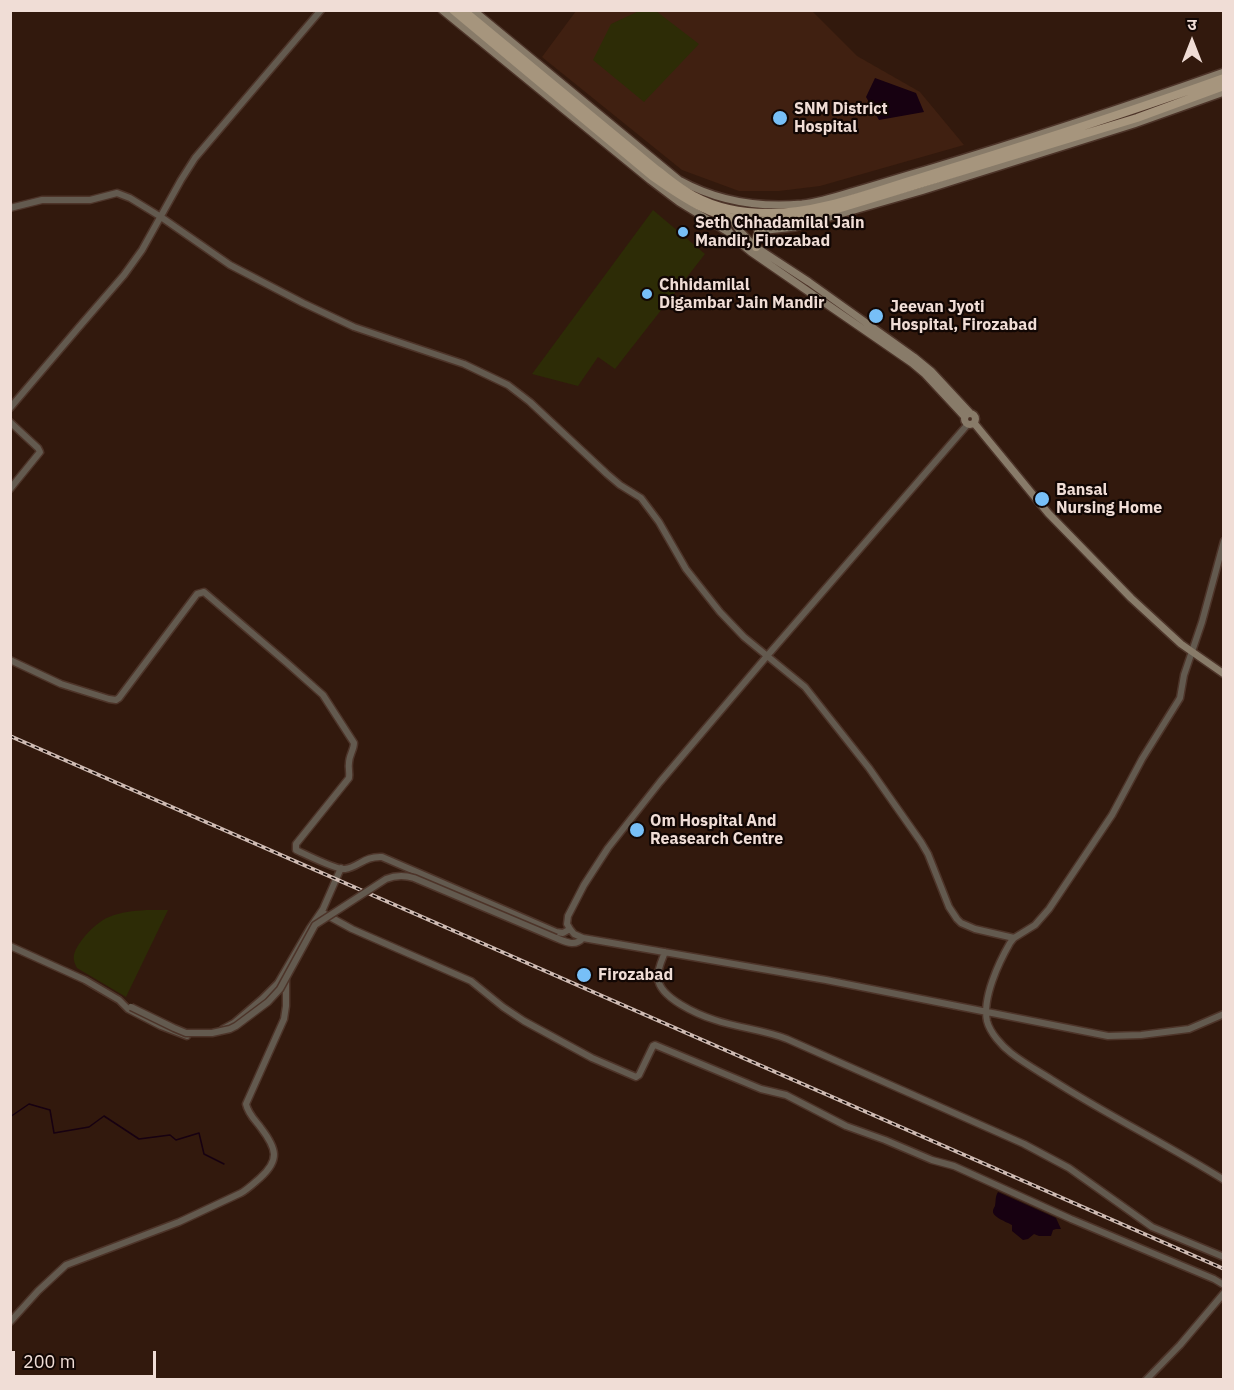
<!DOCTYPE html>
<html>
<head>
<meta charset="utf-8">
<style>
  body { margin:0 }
  #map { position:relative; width:1234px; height:1390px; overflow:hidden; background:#32190d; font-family:"IBM Plex Sans","Noto Sans Devanagari",sans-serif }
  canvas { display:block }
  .frame { position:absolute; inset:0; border:12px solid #f0ddd6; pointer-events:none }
  .north { position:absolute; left:1162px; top:12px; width:60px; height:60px; -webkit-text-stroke:4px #120704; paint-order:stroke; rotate:0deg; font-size:16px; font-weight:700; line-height:24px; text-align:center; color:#f0ddd6 }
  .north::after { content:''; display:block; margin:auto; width:21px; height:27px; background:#f0ddd6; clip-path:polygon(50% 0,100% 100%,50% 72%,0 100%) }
  .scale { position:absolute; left:12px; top:1351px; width:144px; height:27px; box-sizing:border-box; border:3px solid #f0ddd6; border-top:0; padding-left:8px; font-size:18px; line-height:21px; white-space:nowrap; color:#f0ddd6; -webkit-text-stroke:4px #120704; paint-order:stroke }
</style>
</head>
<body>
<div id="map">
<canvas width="1234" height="1390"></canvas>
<div class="frame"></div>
<div class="north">उ</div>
<div class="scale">200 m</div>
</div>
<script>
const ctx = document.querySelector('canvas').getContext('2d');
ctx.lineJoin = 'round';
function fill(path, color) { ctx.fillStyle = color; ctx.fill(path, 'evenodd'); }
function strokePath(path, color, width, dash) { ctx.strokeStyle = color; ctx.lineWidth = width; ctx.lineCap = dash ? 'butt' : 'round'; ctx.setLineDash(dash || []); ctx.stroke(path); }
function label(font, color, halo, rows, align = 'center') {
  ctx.font = font + ' "IBM Plex Sans",sans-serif'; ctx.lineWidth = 4.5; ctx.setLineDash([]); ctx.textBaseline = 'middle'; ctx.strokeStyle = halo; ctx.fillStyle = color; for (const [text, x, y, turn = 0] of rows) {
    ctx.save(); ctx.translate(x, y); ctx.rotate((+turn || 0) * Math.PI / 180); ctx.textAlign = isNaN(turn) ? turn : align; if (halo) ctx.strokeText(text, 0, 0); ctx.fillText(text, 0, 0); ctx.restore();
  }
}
fill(new Path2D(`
  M 576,11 L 812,11 L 857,56 L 920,92 L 964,145 L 820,186 L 779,191 L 739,191 L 682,170 L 542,57 Z`), '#402011');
fill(new Path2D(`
  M 639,11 L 656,11 L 699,44 L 644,102 L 593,60 L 611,24 Z
  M 653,210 L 705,254 L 615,369 L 598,357 L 578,386 L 532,374 Z
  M 146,910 L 168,910 L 126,997 L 77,968 C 75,964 73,960 74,955 C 77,942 96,922 109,917 C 121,912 133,911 146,910 Z`), '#2d2c06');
fill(new Path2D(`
  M 875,78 L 916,93 L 924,112 L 879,120 L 866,97 Z
  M 998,1192 L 1056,1218 L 1061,1229 L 1056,1229 L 1053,1230 L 1051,1236 L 1039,1236 L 1034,1234 L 1028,1239 L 1023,1240 L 1012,1231 L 1012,1225 C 1007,1222 992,1217 993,1211 C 993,1209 994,1208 995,1206 C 996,1201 995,1197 998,1192 Z`), '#170111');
strokePath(new Path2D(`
  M 10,1117 L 29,1104 L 50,1110 L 54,1133 L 89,1127 L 104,1116 L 139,1139 L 170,1135 L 176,1140 L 199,1133 L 204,1154 L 224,1164`), '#170111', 1.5);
const tertiary = new Path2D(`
  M 10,208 L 42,200 L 90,200 L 117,193 L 130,198 L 161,217 L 230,265 L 303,303 L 354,327 L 464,364 L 508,385 L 530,402 L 607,474 L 620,485 L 641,498 L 659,522 L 686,569 L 720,612 L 744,637 L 805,687 L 869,768 L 921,842 L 928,854 L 949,907 L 957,919 L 961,923 L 975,929 L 1014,938
  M 10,408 L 79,327 L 124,275 L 142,250 L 181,180 L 195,158 L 321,10
  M 10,422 L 38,448 L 40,452 L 10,489
  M 968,424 L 767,656 L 660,782 L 608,848 L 584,885 L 568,916 L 567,924 L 570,929 L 574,934 L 583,938 L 826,980 L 1108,1036 L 1141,1035 L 1189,1029 L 1224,1014
  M 1224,541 L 1202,622 L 1184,675 L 1180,698 L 1142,759 L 1112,815 L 1049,909 L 1035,925 L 1014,938 L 1010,943 C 999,962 982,998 987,1021 C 990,1033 1002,1046 1011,1053 C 1025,1064 1040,1072 1054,1081 C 1109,1116 1168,1145 1224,1180
  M 10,660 L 61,684 L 109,699 L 116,700 L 119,698 L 197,594 L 204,592 L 287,663 L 323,695 L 354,743 C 354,750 349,755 349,763 C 348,768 350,772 349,778 L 296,844 L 296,850 C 305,854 336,870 345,869 C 359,867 364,856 382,857 L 556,932 L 563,933 L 570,929
  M 321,912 L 352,929 L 471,981 L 503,1007 L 524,1021 L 592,1058 L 636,1077 L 639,1075 L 653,1046 L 655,1045 L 761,1089 L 786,1095 L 846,1126 L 885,1140 L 932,1160 L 954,1166 L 1071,1219 L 1214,1279 L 1224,1285
  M 556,938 C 566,942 575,947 583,938
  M 10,946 L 85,980 L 119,1000 L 128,1009 L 161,1026 L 187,1036
  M 665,952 C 662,960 657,970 658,978 C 659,998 699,1015 715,1020 C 739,1028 764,1030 787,1039 L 1024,1144 L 1069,1168 L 1152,1227 L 1224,1257
  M 223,1029 L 234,1023 L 262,999 L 278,983 L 310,928 L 323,909 L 341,868
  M 10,1322 L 38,1291 L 66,1265 L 179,1222 L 241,1193 C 248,1189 254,1183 260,1178 C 280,1160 277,1149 261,1128 C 256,1121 248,1114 246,1104 L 284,1019 L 286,1006 L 286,972
  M 1146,1380 L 1180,1345 L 1224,1293`);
const secondary = new Path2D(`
  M 442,10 L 650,180 L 679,202 L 728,232
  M 473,10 L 679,180 C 717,201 759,208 802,204 C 819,202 835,197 851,192 C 876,185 900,177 925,170 C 1025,140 1125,107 1224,72
  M 724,213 C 722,231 738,241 751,252 L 912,363 L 925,374 L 965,417
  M 734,216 L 735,224 L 739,230 L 754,246 L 809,282 L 914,357 L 931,371 L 970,413
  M 758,231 L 795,227 L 921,191 L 1134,124 L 1224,92
  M964.5 419a5.5 5.5 0 1 1 11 0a5.5 5.5 0 1 1-11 0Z
  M 974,423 L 1048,513 L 1131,598 L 1181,644 L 1224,674`);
const primary = new Path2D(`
  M 453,10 L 652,176 C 669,188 685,199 703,208 C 740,226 782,223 821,214 L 1137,118 L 1224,86
  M 463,10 L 657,170 C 669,179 680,189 694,196 C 716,208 743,213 768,213 C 817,214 875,191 922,177 C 1023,146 1124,114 1224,78
  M 756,247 C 756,235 758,230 767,222`);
strokePath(tertiary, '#4d3429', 9);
strokePath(secondary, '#4d3429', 10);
strokePath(primary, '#4d3429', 10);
strokePath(tertiary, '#635a4f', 6);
strokePath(secondary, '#887b69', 7);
strokePath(primary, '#a6957d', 8);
const rail = new Path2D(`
  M 10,736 L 1224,1269`);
strokePath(rail, '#cfbbb3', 4);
strokePath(rail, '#120704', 1.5, [4.5]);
const tertiaryBridge = new Path2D(`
  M 131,1007 L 174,1028 L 186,1033 L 212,1033 L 230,1029 L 236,1026 L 268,1002 L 280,989 L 315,925 L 386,879 C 396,875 404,875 414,878 L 556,938`);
strokePath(tertiaryBridge, '#4d3429', 9, []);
strokePath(tertiaryBridge, '#635a4f', 6);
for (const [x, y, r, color] of [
  [780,118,8,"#77bff7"],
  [683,232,6,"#77bff7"],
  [647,294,6,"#77bff7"],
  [876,316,8,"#77bff7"],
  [1042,499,8,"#77bff7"],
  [637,830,8,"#77bff7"],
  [584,975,8,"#77bff7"]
]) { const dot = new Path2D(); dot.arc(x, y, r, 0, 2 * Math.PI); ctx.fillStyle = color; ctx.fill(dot); strokePath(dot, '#120704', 2); }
label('bold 16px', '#f0ddd6', '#120704', [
  ["SNM District",794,109],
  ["Hospital",794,127],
  ["Seth Chhadamilal Jain",695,223],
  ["Mandir, Firozabad",695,241],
  ["Chhidamilal",659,285],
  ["Digambar Jain Mandir",659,303],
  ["Jeevan Jyoti",890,307],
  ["Hospital, Firozabad",890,325],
  ["Bansal",1056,490],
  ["Nursing Home",1056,508],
  ["Om Hospital And",650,821],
  ["Reasearch Centre",650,839],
  ["Firozabad",598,975]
], 'left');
</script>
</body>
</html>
